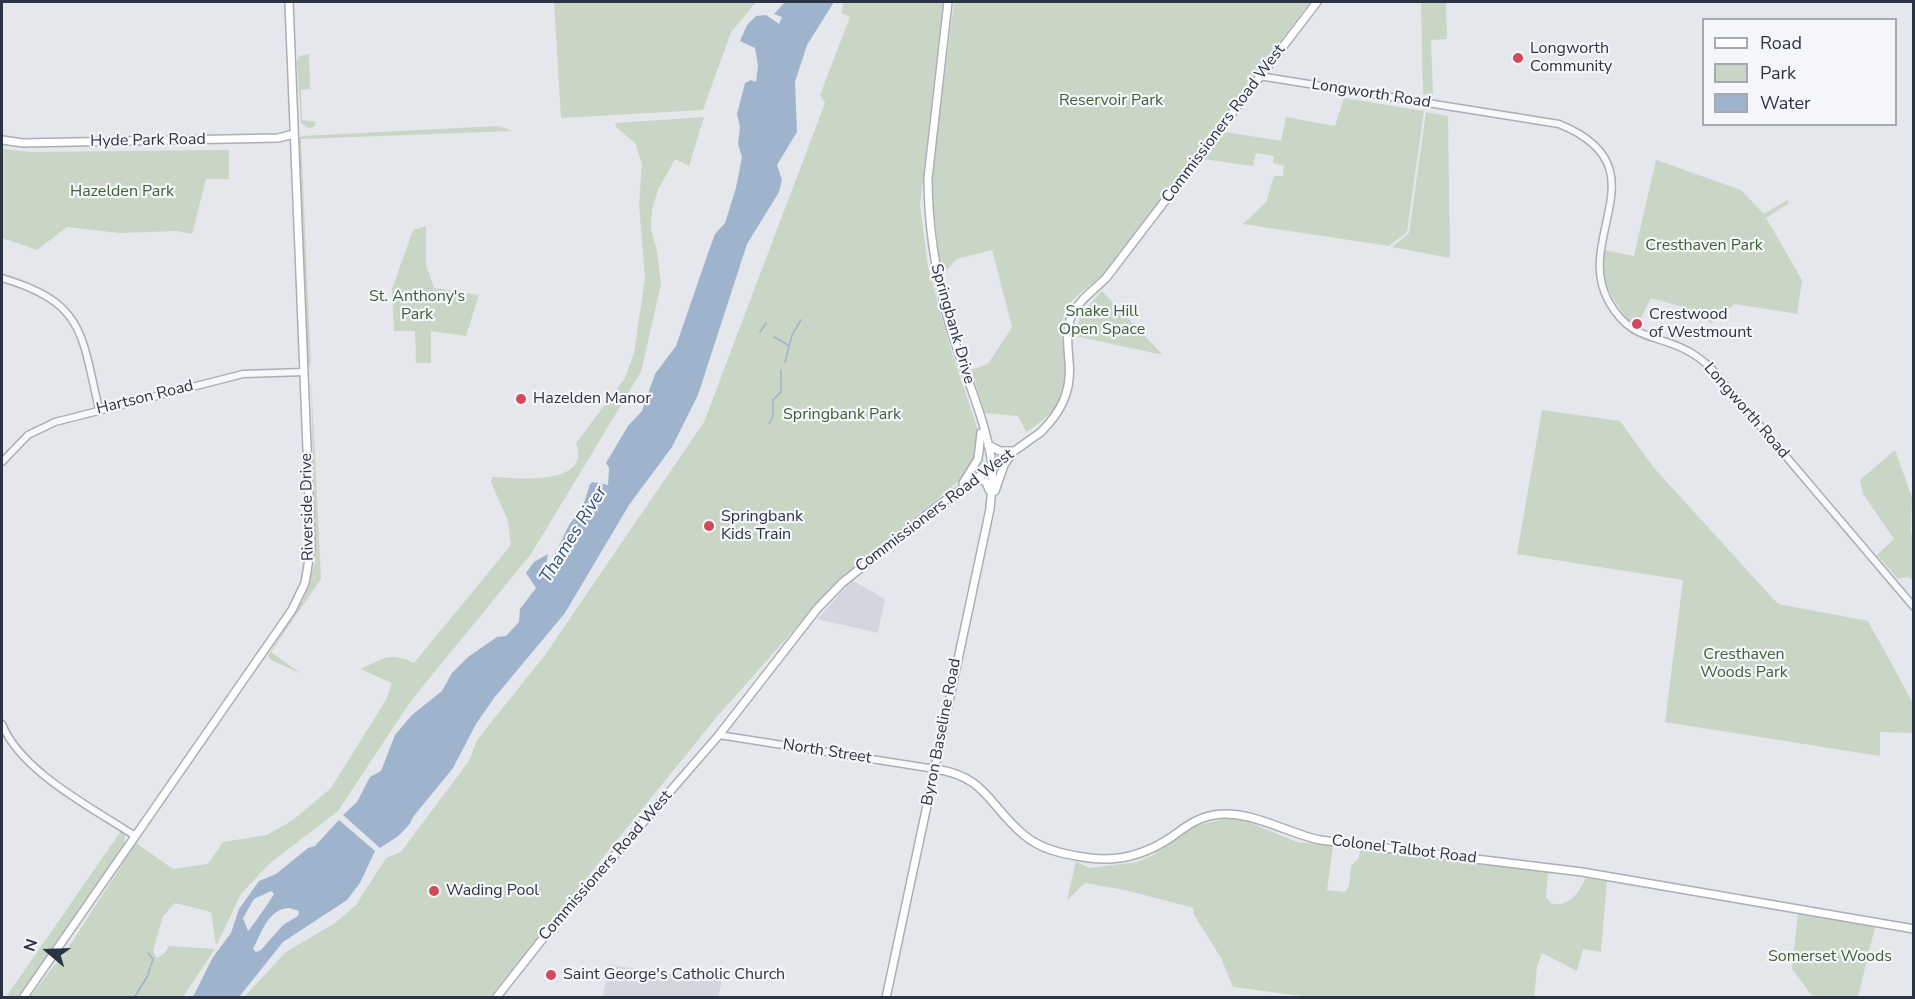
<!DOCTYPE html>
<html>
<head>
<meta charset="utf-8">
<style>
  body { margin:0 }
  #map { position:relative; width:1915px; height:999px; overflow:hidden; background:#e4e7ec; font-family:"Nunito Sans",sans-serif }
  canvas { display:block }
  .frame { position:absolute; inset:0; border:3px solid #2b3445; pointer-events:none }
  .legend { position:absolute; left:1702px; top:18px; width:195px; height:108px; box-sizing:border-box; background:#f4f6f9; border:2px solid #a4a8b1; margin:0; padding:8px 10px; list-style:none; font-size:18px; color:#2b3445 }
  .legend li { display:flex; align-items:center; gap:12px; height:30px }
  .legend b { width:30px; border:2px solid #a4a8b1 }
  .north { position:absolute; left:18px; top:921px; width:60px; height:60px; -webkit-text-stroke:4px #f4f6f9; paint-order:stroke; rotate:289deg; font-size:16px; font-weight:700; line-height:24px; text-align:center; color:#2b3445 }
  .north::after { content:''; display:block; margin:auto; width:21px; height:27px; background:#2b3445; clip-path:polygon(50% 0,100% 100%,50% 72%,0 100%) }
</style>
</head>
<body>
<div id="map">
<canvas width="1915" height="999"></canvas>
<div class="frame"></div>
<ul class="legend">
<li><b style="height:8px;background:#fff"></b>Road</li>
<li><b style="height:16px;background:#c9d6c5"></b>Park</li>
<li><b style="height:16px;background:#9fb4cc"></b>Water</li>
</ul>
<div class="north">N</div>
</div>
<script>
const ctx = document.querySelector('canvas').getContext('2d');
ctx.lineJoin = 'round';
function fill(path, color) { ctx.fillStyle = color; ctx.fill(path, 'evenodd'); }
function strokePath(path, color, width, dash) { ctx.strokeStyle = color; ctx.lineWidth = width; ctx.lineCap = dash ? 'butt' : 'round'; ctx.setLineDash(dash || []); ctx.stroke(path); }
function label(font, color, halo, rows, align = 'center') {
  ctx.font = font + ' "Nunito Sans",sans-serif'; ctx.lineWidth = 4.5; ctx.setLineDash([]); ctx.textBaseline = 'middle'; ctx.strokeStyle = halo; ctx.fillStyle = color; for (const [text, x, y, turn = 0] of rows) {
    ctx.save(); ctx.translate(x, y); ctx.rotate((+turn || 0) * Math.PI / 180); ctx.textAlign = isNaN(turn) ? turn : align; if (halo) ctx.strokeText(text, 0, 0); ctx.fillText(text, 0, 0); ctx.restore();
  }
}
fill(new Path2D(`
  M 852,580 L 885,599 L 878,633 L 818,619 Z
  M 609,965 L 722,981 L 718,997 L 603,997 Z`), '#d2d6de');
fill(new Path2D(`
  M 554,2 L 756,2 L 731,32 L 703,110 L 561,118 Z
  M 844,2 L 943,2 L 920,205 L 928,267 L 950,347 L 979,433 L 976,458 L 960,480 L 839,579 L 715,719 L 490,997 L 243,998 L 286,952 L 335,923 L 356,905 L 386,858 L 401,852 L 469,761 L 477,740 L 545,655 L 704,422 L 825,103 L 820,95 L 850,17 L 841,13 Z
  M 954,2 L 1310,2 L 1107,270 C 1095,284 1072,295 1065,312 C 1058,330 1064,348 1068,366 C 1073,396 1048,418 1026,432 L 1018,416 L 985,413 L 971,370 L 988,364 L 1012,327 L 992,250 L 957,259 L 942,275 L 940,263 L 931,182 Z
  M 1421,2 L 1446,2 L 1447,39 L 1431,40 L 1433,96 L 1423,94 Z
  M 309,54 L 310,89 L 301,90 L 302,120 L 316,122 L 314,127 L 308,128 L 301,123 L 297,61 L 299,56 Z
  M 1344,98 L 1424,111 L 1407,232 L 1389,246 L 1243,224 L 1266,202 L 1274,176 L 1283,176 L 1284,166 L 1273,163 L 1274,156 L 1256,153 L 1253,166 L 1203,159 L 1225,132 L 1281,141 L 1286,117 L 1335,126 Z
  M 1426,112 L 1448,116 L 1450,258 L 1392,247 L 1409,233 Z
  M 704,117 L 689,166 L 675,159 L 658,190 L 652,209 L 651,229 L 657,251 L 661,284 L 641,372 L 531,554 L 410,702 L 338,811 L 269,864 L 241,894 L 216,946 L 211,912 L 175,903 L 163,916 L 153,951 L 157,958 L 165,953 L 169,946 L 215,949 L 183,997 L 30,997 L 72,942 L 136,843 L 173,869 L 208,864 L 223,842 L 267,835 L 293,820 L 331,788 L 386,700 L 392,683 L 360,669 C 384,659 388,651 414,663 L 511,545 L 508,521 L 491,482 L 492,477 C 516,478 592,487 576,443 L 625,378 L 634,353 L 645,278 L 639,204 L 642,164 L 635,143 L 617,128 L 615,123 Z
  M 499,126 L 512,131 L 301,139 L 311,367 L 308,362 L 299,139 L 302,136 Z
  M 2,149 L 31,152 L 229,150 L 229,179 L 206,179 L 192,234 L 177,231 L 119,233 L 67,227 L 37,250 L 2,238 Z
  M 1656,160 L 1741,190 L 1764,214 L 1787,200 L 1789,203 L 1766,218 L 1802,280 L 1797,314 L 1735,304 L 1712,323 L 1683,307 L 1651,298 L 1635,330 C 1617,303 1597,284 1604,250 L 1634,256 Z
  M 426,226 L 426,265 L 434,288 L 479,295 L 466,336 L 431,331 L 431,363 L 416,363 L 415,331 L 394,331 L 392,289 L 413,230 Z
  M 1102,291 L 1163,355 L 1075,336 L 1081,314 Z
  M 311,375 L 321,579 L 271,652 L 300,673 L 271,660 L 268,655 L 305,596 L 315,562 Z
  M 1542,410 L 1620,421 L 1654,468 L 1778,604 L 1868,621 L 1913,703 L 1913,733 L 1880,732 L 1880,756 L 1665,722 L 1683,580 L 1517,554 Z
  M 1895,450 L 1912,497 L 1911,531 L 1913,540 L 1913,580 L 1908,577 L 1898,579 L 1877,555 L 1894,539 L 1863,494 L 1860,480 Z
  M 1228,818 L 1243,820 L 1297,842 L 1333,846 L 1327,890 L 1345,892 L 1349,886 L 1351,866 L 1359,858 L 1360,849 L 1548,872 L 1546,897 L 1552,904 C 1571,906 1578,893 1586,878 L 1607,881 L 1601,952 L 1583,949 L 1577,971 L 1542,953 L 1537,967 L 1534,998 L 1317,998 L 1233,987 L 1221,958 L 1193,913 L 1194,908 L 1125,890 L 1085,883 L 1067,900 L 1076,861 L 1089,868 L 1137,862 L 1153,855 L 1195,826 Z
  M 121,831 L 125,836 L 124,844 L 19,997 L 6,997 Z
  M 1798,912 L 1875,927 L 1858,997 L 1813,997 L 1792,969 Z`), '#c9d6c5');
fill(new Path2D(`
  M 785,2 L 834,2 L 807,45 L 795,82 L 797,132 L 777,165 L 782,180 L 779,192 L 747,244 L 698,395 L 672,447 L 629,505 L 565,613 L 494,698 L 476,724 L 453,768 L 413,817 L 409,825 L 397,837 L 380,848 L 343,815 L 357,802 L 370,777 L 381,771 L 395,735 L 412,715 L 442,691 L 452,673 L 468,657 L 497,637 L 506,636 L 519,622 L 520,609 L 536,588 L 526,573 L 534,562 L 548,554 L 544,576 L 546,579 L 548,577 L 555,554 L 569,525 L 583,506 L 590,484 L 593,482 L 608,485 L 609,468 L 606,463 L 628,426 L 642,411 L 655,374 L 676,346 L 707,256 L 715,234 L 725,223 L 736,188 L 742,157 L 738,144 L 740,127 L 737,114 L 745,83 L 751,80 L 756,82 L 758,66 L 755,48 L 740,41 L 747,25 L 756,16 L 766,15 L 779,24 L 782,17 L 774,14 Z
  M 339,820 L 375,851 L 360,883 L 347,900 L 283,942 L 239,997 L 193,997 L 213,957 L 231,933 L 239,909 L 259,881 L 276,874 L 308,848 L 315,846 ZM 271,891 L 274,894 C 272,898 250,930 248,931 L 243,918 L 254,899 ZM 289,908 L 299,911 L 298,916 L 283,925 L 261,950 L 256,952 L 253,949 C 262,932 268,909 289,908 Z`), '#9fb4cc');
strokePath(new Path2D(`
  M 760,332 L 766,323
  M 774,337 L 788,345
  M 785,362 L 792,335 L 801,320
  M 769,424 L 773,416 L 773,400 L 781,392 L 781,370
  M 134,998 L 147,977 L 153,959 L 148,953`), '#9fb4cc', 1.5);
const tertiary = new Path2D(`
  M 1259,76 L 1559,124 C 1665,167 1572,238 1609,302 C 1632,342 1655,333 1688,351 C 1696,355 1703,361 1710,367 L 1914,607
  M 2,278 C 85,303 81,333 99,409
  M 2,462 L 28,435 L 55,422 L 243,374 L 304,372
  M 2,724 C 21,772 93,808 135,836
  M 719,735 L 935,769`);
const secondary = new Path2D(`
  M 2,140 L 23,143 L 278,138 L 294,134
  M 988,445 L 1000,451 L 1014,451
  M 975,478 L 986,482 L 989,490
  M 963,483 L 978,459 L 981,433
  M 995,491 L 1004,465 L 1011,455
  M 935,769 C 986,776 989,806 1024,835 C 1040,849 1062,854 1083,857 C 1115,863 1143,856 1170,838 C 1184,828 1196,818 1214,815 C 1250,809 1286,833 1320,840 L 1582,872 L 1914,929
  M 23,998 L 292,610 L 305,583 L 311,547 L 289,2
  M 496,998 L 548,932 L 719,735 L 817,609 L 842,583 L 936,507 L 1041,432 C 1061,412 1072,391 1069,361 C 1068,347 1066,334 1070,320 C 1076,302 1093,291 1106,278 L 1317,2
  M 886,998 L 990,509 C 991,494 994,478 992,464 C 985,415 962,370 949,323 C 936,275 928,228 928,178 L 948,2`);
strokePath(tertiary, '#a9aeb7', 9);
strokePath(secondary, '#a9aeb7', 10);
strokePath(tertiary, '#f7f8fa', 6);
strokePath(secondary, '#fff', 7);
for (const [x, y, r, color] of [
  [1518,58,6,"#d1495b"],
  [1637,324,6,"#d1495b"],
  [521,399,6,"#d1495b"],
  [709,526,6,"#d1495b"],
  [434,891,6,"#d1495b"],
  [551,975,6,"#d1495b"]
]) { const dot = new Path2D(); dot.arc(x, y, r, 0, 2 * Math.PI); ctx.fillStyle = color; ctx.fill(dot); strokePath(dot, '#f4f6f9', 2); }
label('16px', '#2b3445', '#f4f6f9', [
  ["Longworth",1530,49],
  ["Community",1530,67],
  ["Crestwood",1649,315],
  ["of Westmount",1649,333],
  ["Hazelden Manor",533,399],
  ["Springbank",721,517],
  ["Kids Train",721,535],
  ["Wading Pool",446,891],
  ["Saint George's Catholic Church",563,975]
], 'left');
label('16px', '#2b3445', '#f4f6f9', [
  ["Longworth Road",1371,94,9],
  ["Commissioners Road West",1224,124,-53],
  ["Hyde Park Road",148,141,-1],
  ["Springbank Drive",952,324,74],
  ["Hartson Road",145,398,-14],
  ["Longworth Road",1746,411,49],
  ["Riverside Drive",308,507,-91],
  ["Commissioners Road West",935,511,-37],
  ["Byron Baseline Road",942,732,-79],
  ["North Street",827,752,9],
  ["Colonel Talbot Road",1404,850,7],
  ["Commissioners Road West",606,866,-49]
]);
label('16px', '#3f6138', '#f4f6f9', [
  ["Reservoir Park",1111,101],
  ["Hazelden Park",122,192],
  ["Cresthaven Park",1704,246],
  ["St. Anthony's",417,297],
  ["Park",417,315],
  ["Snake Hill",1102,312],
  ["Open Space",1102,330],
  ["Springbank Park",842,415],
  ["Cresthaven",1744,655],
  ["Woods Park",1744,673],
  ["Somerset Woods",1830,957]
]);
label('italic 18px', '#34527a', '#f4f6f9', [
  ["Thames River",574,535,-58]
]);
</script>
</body>
</html>
